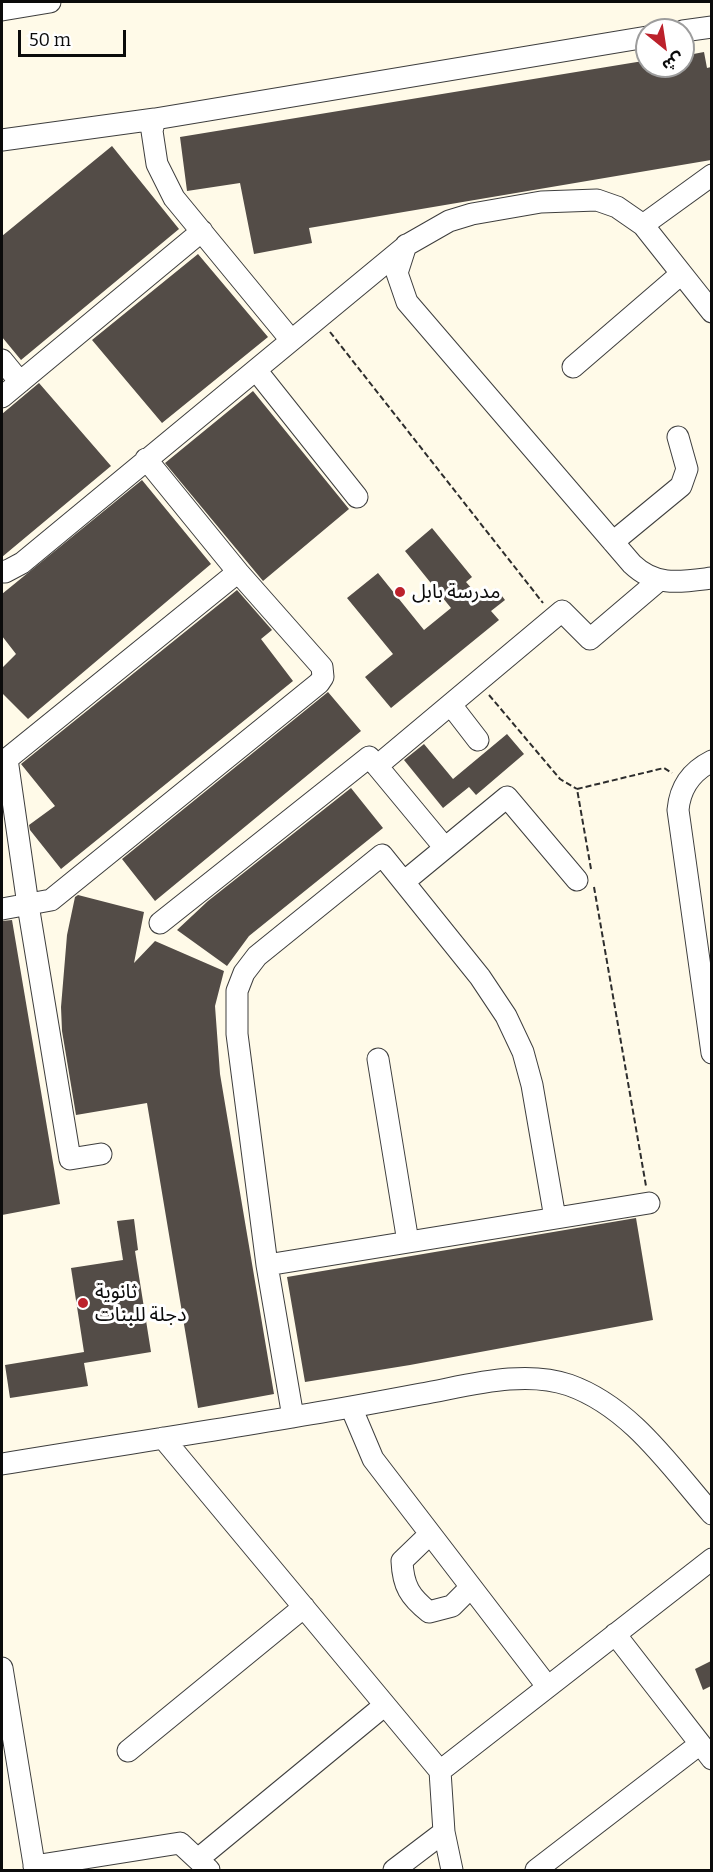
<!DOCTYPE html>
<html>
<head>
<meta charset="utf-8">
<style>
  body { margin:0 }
  #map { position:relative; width:713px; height:1872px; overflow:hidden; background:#fffae8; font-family:Bitter,"Noto Sans Arabic",serif }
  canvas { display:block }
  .frame { position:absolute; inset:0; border:3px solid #0b0b0b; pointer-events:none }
  .north { position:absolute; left:635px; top:18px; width:60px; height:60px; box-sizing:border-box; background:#fff; border:2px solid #9d9d9d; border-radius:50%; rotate:150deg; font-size:16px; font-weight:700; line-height:24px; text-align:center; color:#0b0b0b }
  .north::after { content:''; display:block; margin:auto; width:21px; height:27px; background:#bc212b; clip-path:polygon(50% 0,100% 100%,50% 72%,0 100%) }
  .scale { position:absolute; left:18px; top:30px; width:108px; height:27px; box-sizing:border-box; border:3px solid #0b0b0b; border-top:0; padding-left:8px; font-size:18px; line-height:21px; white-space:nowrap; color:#0b0b0b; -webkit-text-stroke:4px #fff; paint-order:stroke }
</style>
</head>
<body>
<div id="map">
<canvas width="713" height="1872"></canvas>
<div class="frame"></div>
<div class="north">ش</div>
<div class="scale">50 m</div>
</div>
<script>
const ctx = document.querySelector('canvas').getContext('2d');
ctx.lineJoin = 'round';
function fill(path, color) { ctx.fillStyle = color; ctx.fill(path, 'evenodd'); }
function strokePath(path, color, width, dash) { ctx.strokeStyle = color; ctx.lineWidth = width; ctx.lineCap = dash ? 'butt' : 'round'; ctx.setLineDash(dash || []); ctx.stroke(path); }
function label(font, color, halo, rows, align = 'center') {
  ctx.font = font + ' Bitter,"Noto Sans Arabic",serif'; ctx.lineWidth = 6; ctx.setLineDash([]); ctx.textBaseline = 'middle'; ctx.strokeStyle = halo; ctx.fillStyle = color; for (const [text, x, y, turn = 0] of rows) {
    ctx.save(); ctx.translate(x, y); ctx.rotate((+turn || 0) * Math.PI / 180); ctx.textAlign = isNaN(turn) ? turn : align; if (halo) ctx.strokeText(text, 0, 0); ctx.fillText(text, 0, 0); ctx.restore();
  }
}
fill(new Path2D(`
  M 704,52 L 707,68 L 711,67 L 711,160 L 309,228 L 312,243 L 254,254 L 240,183 L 187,191 L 180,137 L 637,62 L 647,61 L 647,66 L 683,66 L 683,56 Z
  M 112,146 L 179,229 L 21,360 L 2,337 L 2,236 Z
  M 198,254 L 268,337 L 162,423 L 92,340 Z
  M 39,383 L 111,466 L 2,557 L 2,414 Z
  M 253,391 L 349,509 L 263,581 L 165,463 Z
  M 142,480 L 211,564 L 28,719 L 2,693 L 2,668 L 16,654 L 2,636 L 2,594 Z
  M 432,528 L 472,577 L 466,582 L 481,599 L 496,588 L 505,600 L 491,611 L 499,620 L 391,708 L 365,677 L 393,654 L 347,598 L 378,573 L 424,630 L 451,608 L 405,551 Z
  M 237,590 L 272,630 L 261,639 L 293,681 L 61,869 L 30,830 L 29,825 L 55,806 L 21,764 Z
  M 328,692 L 361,731 L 155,901 L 122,859 Z
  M 507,734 L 524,754 L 476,795 L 469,787 L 443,808 L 404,760 L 424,744 L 453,779 Z
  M 351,788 L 383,828 L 249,936 L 227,966 L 177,930 L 208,901 Z
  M 78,895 L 144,912 L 134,963 L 155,941 L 224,971 L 215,1006 L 220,1074 L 274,1394 L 198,1408 L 147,1103 L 76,1115 L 62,1031 L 61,1007 L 67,935 L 75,897 Z
  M 12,920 L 60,1204 L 2,1215 L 2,921 Z
  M 636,1218 L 653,1320 L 410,1365 L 305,1382 L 287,1277 Z
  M 134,1219 L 138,1250 L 135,1251 L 151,1352 L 84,1363 L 88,1386 L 10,1398 L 5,1365 L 84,1352 L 71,1268 L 123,1260 L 117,1221 Z
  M 711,1661 L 711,1686 L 703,1690 L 695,1669 Z`), '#534c47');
const minor = new Path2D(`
  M 2,10 L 50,2
  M 683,31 L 712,27
  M 155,119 L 152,131 L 157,164 L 174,198 L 291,340
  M 2,140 L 155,119 L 647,37
  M 643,225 L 712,175
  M 406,245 L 397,273 L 407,302 L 632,564 C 656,587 680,582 712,578
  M 2,360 L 20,382
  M 573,367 L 681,274
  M 256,370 L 357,497
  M 2,397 L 202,231
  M 613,542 L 681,486 L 687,469 L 678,437
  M 2,571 L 5,572 L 22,563 L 407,245 L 449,221 L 472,214 L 541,202 L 597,200 L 617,207 L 643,225 L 712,312
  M 451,705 L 478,740
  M 712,761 C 692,771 680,787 678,810 L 712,1053
  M 377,766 L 445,848
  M 405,881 L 507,797 L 577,880
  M 2,909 L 51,900 L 319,683 L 323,677 L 322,667 L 238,572 L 146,459
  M 160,923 L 369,757 L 377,766 L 562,611 L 590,639 L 657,582
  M 378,1059 L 408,1242
  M 101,1154 L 70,1159 L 28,905 L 7,759 L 238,572
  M 267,1265 L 649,1203
  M 351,1407 L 373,1459 L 547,1686
  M 293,1417 L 267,1265 L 237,1034 L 237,991 L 244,973 L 257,956 L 382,855 L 480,977 L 506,1016 L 523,1052 L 532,1085 L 555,1218
  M 163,1438 L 440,1771 L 444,1832 L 452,1870
  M 2,1464 C 104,1447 207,1432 310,1414 C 347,1408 384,1401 421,1394 C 467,1386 523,1369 569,1385 C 631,1407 670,1466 712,1514
  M 430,1534 L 402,1561 C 403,1586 410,1597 429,1612 L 452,1606 L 471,1587
  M 615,1634 L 712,1759
  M 2,1668 L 35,1870
  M 128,1751 L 304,1607
  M 440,1771 L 712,1559
  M 198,1859 L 385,1705
  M 34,1866 L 180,1843 L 209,1870
  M 394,1870 L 444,1832
  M 536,1870 L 700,1744`);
strokePath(minor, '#3e3e3e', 23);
strokePath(new Path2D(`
  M 330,332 L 543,603
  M 489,695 L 560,779 L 577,789
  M 591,869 L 577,789 L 664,768 L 672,773
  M 594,887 L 646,1186`), '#2d2d2d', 2, [6, 3]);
strokePath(minor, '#fff', 21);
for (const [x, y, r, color] of [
  [400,592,6,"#bc212b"],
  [83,1303,6,"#bc212b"]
]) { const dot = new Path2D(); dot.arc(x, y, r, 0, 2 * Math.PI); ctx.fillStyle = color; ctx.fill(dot); strokePath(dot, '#fff', 2); }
label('20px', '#0b0b0b', '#fff', [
  ["مدرسة بابل",412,592],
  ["ثانوية",95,1292],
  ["دجلة للبنات",95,1315]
], 'left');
</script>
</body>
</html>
